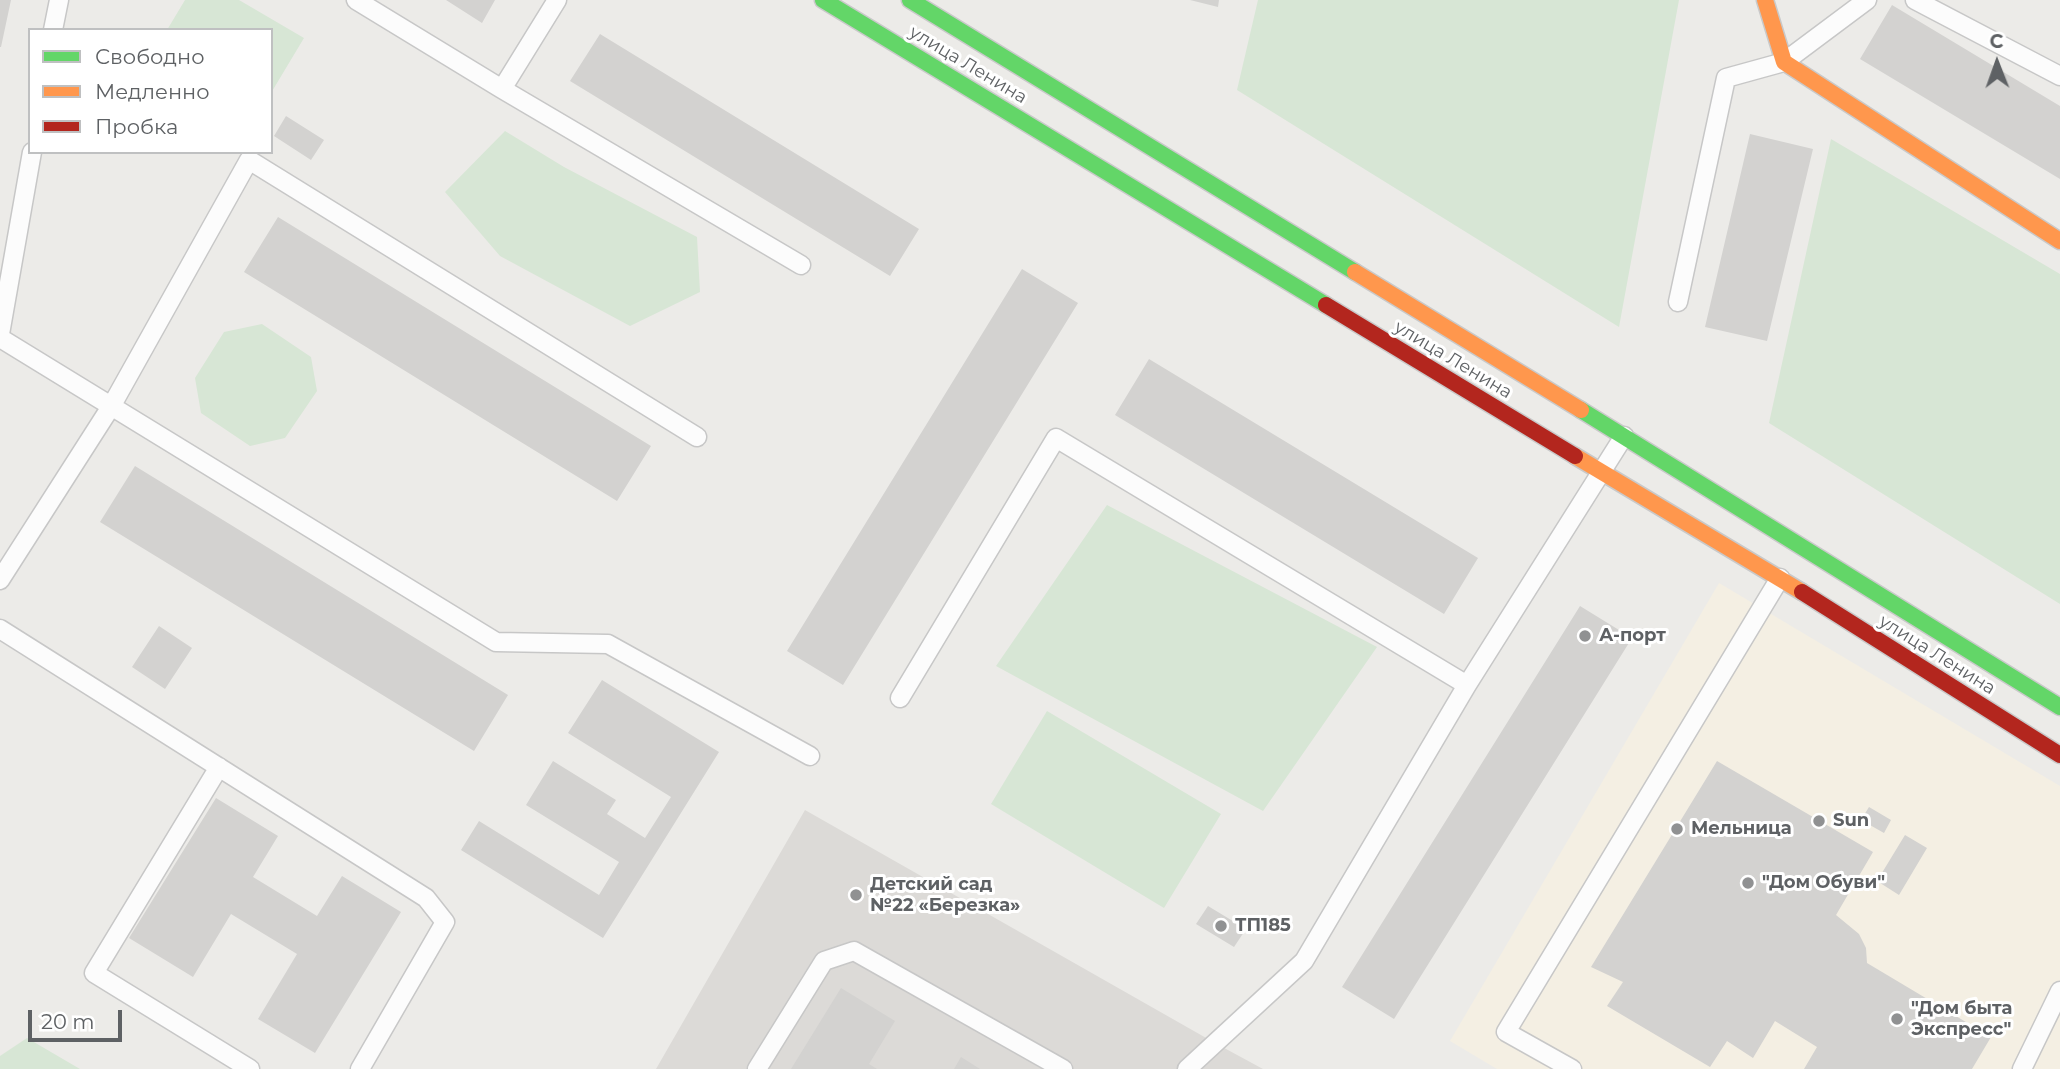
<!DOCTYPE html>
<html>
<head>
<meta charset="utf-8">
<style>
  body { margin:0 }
  #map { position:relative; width:2060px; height:1069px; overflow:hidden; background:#ecebe8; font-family:Montserrat,sans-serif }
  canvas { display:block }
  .legend { position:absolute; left:28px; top:28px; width:245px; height:126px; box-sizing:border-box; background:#fff; border:2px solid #bfc0c1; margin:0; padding:9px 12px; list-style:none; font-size:21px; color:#5e6164 }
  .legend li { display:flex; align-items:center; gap:14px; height:35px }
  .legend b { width:35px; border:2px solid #bfc0c1 }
  .north { position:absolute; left:1962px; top:28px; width:70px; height:70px; -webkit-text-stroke:5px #fff; paint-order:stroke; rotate:359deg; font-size:19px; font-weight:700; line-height:28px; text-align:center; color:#5e6164 }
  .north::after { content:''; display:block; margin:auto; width:24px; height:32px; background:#5e6164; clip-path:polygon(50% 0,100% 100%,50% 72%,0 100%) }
  .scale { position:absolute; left:28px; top:1010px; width:94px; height:32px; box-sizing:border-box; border:4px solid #5e6164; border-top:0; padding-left:9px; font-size:21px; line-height:24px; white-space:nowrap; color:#5e6164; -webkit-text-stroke:5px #fff; paint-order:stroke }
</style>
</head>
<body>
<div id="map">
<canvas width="2060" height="1069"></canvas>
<ul class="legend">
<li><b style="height:9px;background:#63d668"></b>Свободно</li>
<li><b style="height:9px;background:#ff974d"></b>Медленно</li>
<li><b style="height:9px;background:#b3261e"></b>Пробка</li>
</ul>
<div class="north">С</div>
<div class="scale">20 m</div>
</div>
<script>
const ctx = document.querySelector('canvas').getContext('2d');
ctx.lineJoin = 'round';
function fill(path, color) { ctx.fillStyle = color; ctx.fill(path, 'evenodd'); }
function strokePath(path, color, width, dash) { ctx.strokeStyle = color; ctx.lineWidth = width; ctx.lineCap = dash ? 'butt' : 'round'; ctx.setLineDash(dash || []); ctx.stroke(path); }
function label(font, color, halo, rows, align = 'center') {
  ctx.font = font + ' Montserrat,sans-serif'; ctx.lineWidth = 6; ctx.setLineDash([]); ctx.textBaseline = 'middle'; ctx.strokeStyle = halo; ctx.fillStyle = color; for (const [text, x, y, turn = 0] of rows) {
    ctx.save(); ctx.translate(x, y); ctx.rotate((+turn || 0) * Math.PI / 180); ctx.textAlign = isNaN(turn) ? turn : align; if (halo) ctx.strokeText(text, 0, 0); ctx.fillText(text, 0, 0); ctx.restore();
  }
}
fill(new Path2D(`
  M 1719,583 L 2060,786 L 2060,1069 L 1497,1069 L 1450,1041 Z`), '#f4efe3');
fill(new Path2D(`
  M 805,810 L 1215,1043 L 1263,1069 L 656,1069 Z`), '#dcdad7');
fill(new Path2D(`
  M 185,0 L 239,0 L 304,38 L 271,93 L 271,30 L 167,30 Z
  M 1258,0 L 1679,0 L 1619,327 L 1237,90 Z
  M 505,131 L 564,167 L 697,237 L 700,292 L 630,326 L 500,256 L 445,192 Z
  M 1831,139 L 2060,274 L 2060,604 L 1769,423 Z
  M 262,324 L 311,357 L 317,391 L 285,438 L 250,446 L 201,413 L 195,378 L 224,332 Z
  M 1107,505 L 1377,647 L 1263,811 L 996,666 Z
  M 1047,711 L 1221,814 L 1164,908 L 991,804 Z
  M 27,1038 L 80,1069 L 0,1069 L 0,1056 Z`), '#d7e6d5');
fill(new Path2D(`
  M 0,0 L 11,0 L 1,47 L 0,47 Z
  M 446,0 L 495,0 L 482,23 Z
  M 1190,0 L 1219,0 L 1218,7 Z
  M 1892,5 L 2060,106 L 2060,179 L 1860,59 Z
  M 600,34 L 919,229 L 890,276 L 570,81 Z
  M 286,116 L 324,140 L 311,160 L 274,136 Z
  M 1750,134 L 1813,149 L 1767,341 L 1705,327 Z
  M 278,217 L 651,446 L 617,501 L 244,272 Z
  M 1022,269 L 1078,303 L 843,685 L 787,651 Z
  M 1149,359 L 1478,558 L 1444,614 L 1115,415 Z
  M 135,466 L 508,695 L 474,751 L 100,522 Z
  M 1580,606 L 1632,638 L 1394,1019 L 1342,987 Z
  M 159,626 L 192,648 L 165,689 L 132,667 Z
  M 602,680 L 719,752 L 603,938 L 461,850 L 479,821 L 599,895 L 619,862 L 526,805 L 553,761 L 616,800 L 607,814 L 645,838 L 671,797 L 568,733 Z
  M 1717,761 L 1873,852 L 1836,915 L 1859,934 L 1866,948 L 1867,963 L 1991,1037 L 1972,1069 L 1804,1069 L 1817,1047 L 1775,1021 L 1753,1058 L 1727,1041 L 1710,1067 L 1607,1006 L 1623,982 L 1591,967 Z
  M 216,798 L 278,836 L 253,877 L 317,916 L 342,876 L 401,912 L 315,1053 L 258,1019 L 297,954 L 231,914 L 193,977 L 129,938 Z
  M 1869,807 L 1891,820 L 1884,833 L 1861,820 Z
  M 1905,835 L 1927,848 L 1899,895 L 1877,881 Z
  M 1208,906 L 1246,929 L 1234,947 L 1196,924 Z
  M 841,988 L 895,1021 L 869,1064 L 877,1069 L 791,1069 Z
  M 961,1057 L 980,1069 L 954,1069 Z`), '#d3d2d0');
const lane = new Path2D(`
  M 356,0 L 502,89 L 801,265
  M 1915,0 L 2060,76
  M 53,30 L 59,0
  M 502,89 L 557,0
  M 1678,302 L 1726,78 L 1784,62 L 1867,0
  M 0,334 L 32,152
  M 0,338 L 496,642 L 608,644 L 810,756
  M 0,580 L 112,405 L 249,160 L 697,437
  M 0,629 L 426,898 L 445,922 L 360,1069
  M 900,698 L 1056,438 L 1467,685
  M 219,767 L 94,973 L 250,1069
  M 757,1069 L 824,961 L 854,951 L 1063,1069
  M 1187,1069 L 1304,961 L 1467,685 L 1624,436
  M 1572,1069 L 1506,1032 L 1780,578
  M 2022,1069 L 2060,991`);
const fast = new Path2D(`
  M 823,0 L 1326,305
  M 910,0 L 1355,272
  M 1581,410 L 2060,707`);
const slow = new Path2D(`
  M 1765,0 L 1784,62 L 2060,241
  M 1355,272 L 1581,410
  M 1575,456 L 1802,592`);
const jam = new Path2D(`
  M 1326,305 L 1575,456
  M 1802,592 L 2060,755`);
strokePath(lane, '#c7c7c7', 21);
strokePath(fast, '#c9c9c9', 19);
strokePath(slow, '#c9c9c9', 19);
strokePath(jam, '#c9c9c9', 19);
strokePath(lane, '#fcfcfc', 18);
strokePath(fast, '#63d668', 16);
strokePath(slow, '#ff974d', 16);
strokePath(jam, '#b3261e', 16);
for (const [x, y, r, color] of [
  [1585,636,7,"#909192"],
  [1819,821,7,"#909192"],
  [1677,829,7,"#909192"],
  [1748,883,7,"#909192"],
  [856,895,7,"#909192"],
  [1221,926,7,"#909192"],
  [1897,1019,7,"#909192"]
]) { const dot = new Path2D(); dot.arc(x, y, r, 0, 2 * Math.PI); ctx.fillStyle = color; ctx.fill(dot); strokePath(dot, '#fff', 2.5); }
label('18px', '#5e6164', '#fff', [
  ["улица Ленина",968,65,31],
  ["улица Ленина",1453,360,31],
  ["улица Ленина",1937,655,32]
]);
label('bold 18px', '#5e6164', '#fff', [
  ["А-порт",1599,636],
  ["Sun",1833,821],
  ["Мельница",1691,829],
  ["\"Дом Обуви\"",1762,883],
  ["Детский сад",870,885],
  ["№22 «Березка»",870,906],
  ["ТП185",1235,926],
  ["\"Дом быта",1911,1009],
  ["Экспресс\"",1911,1030]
], 'left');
</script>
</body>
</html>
